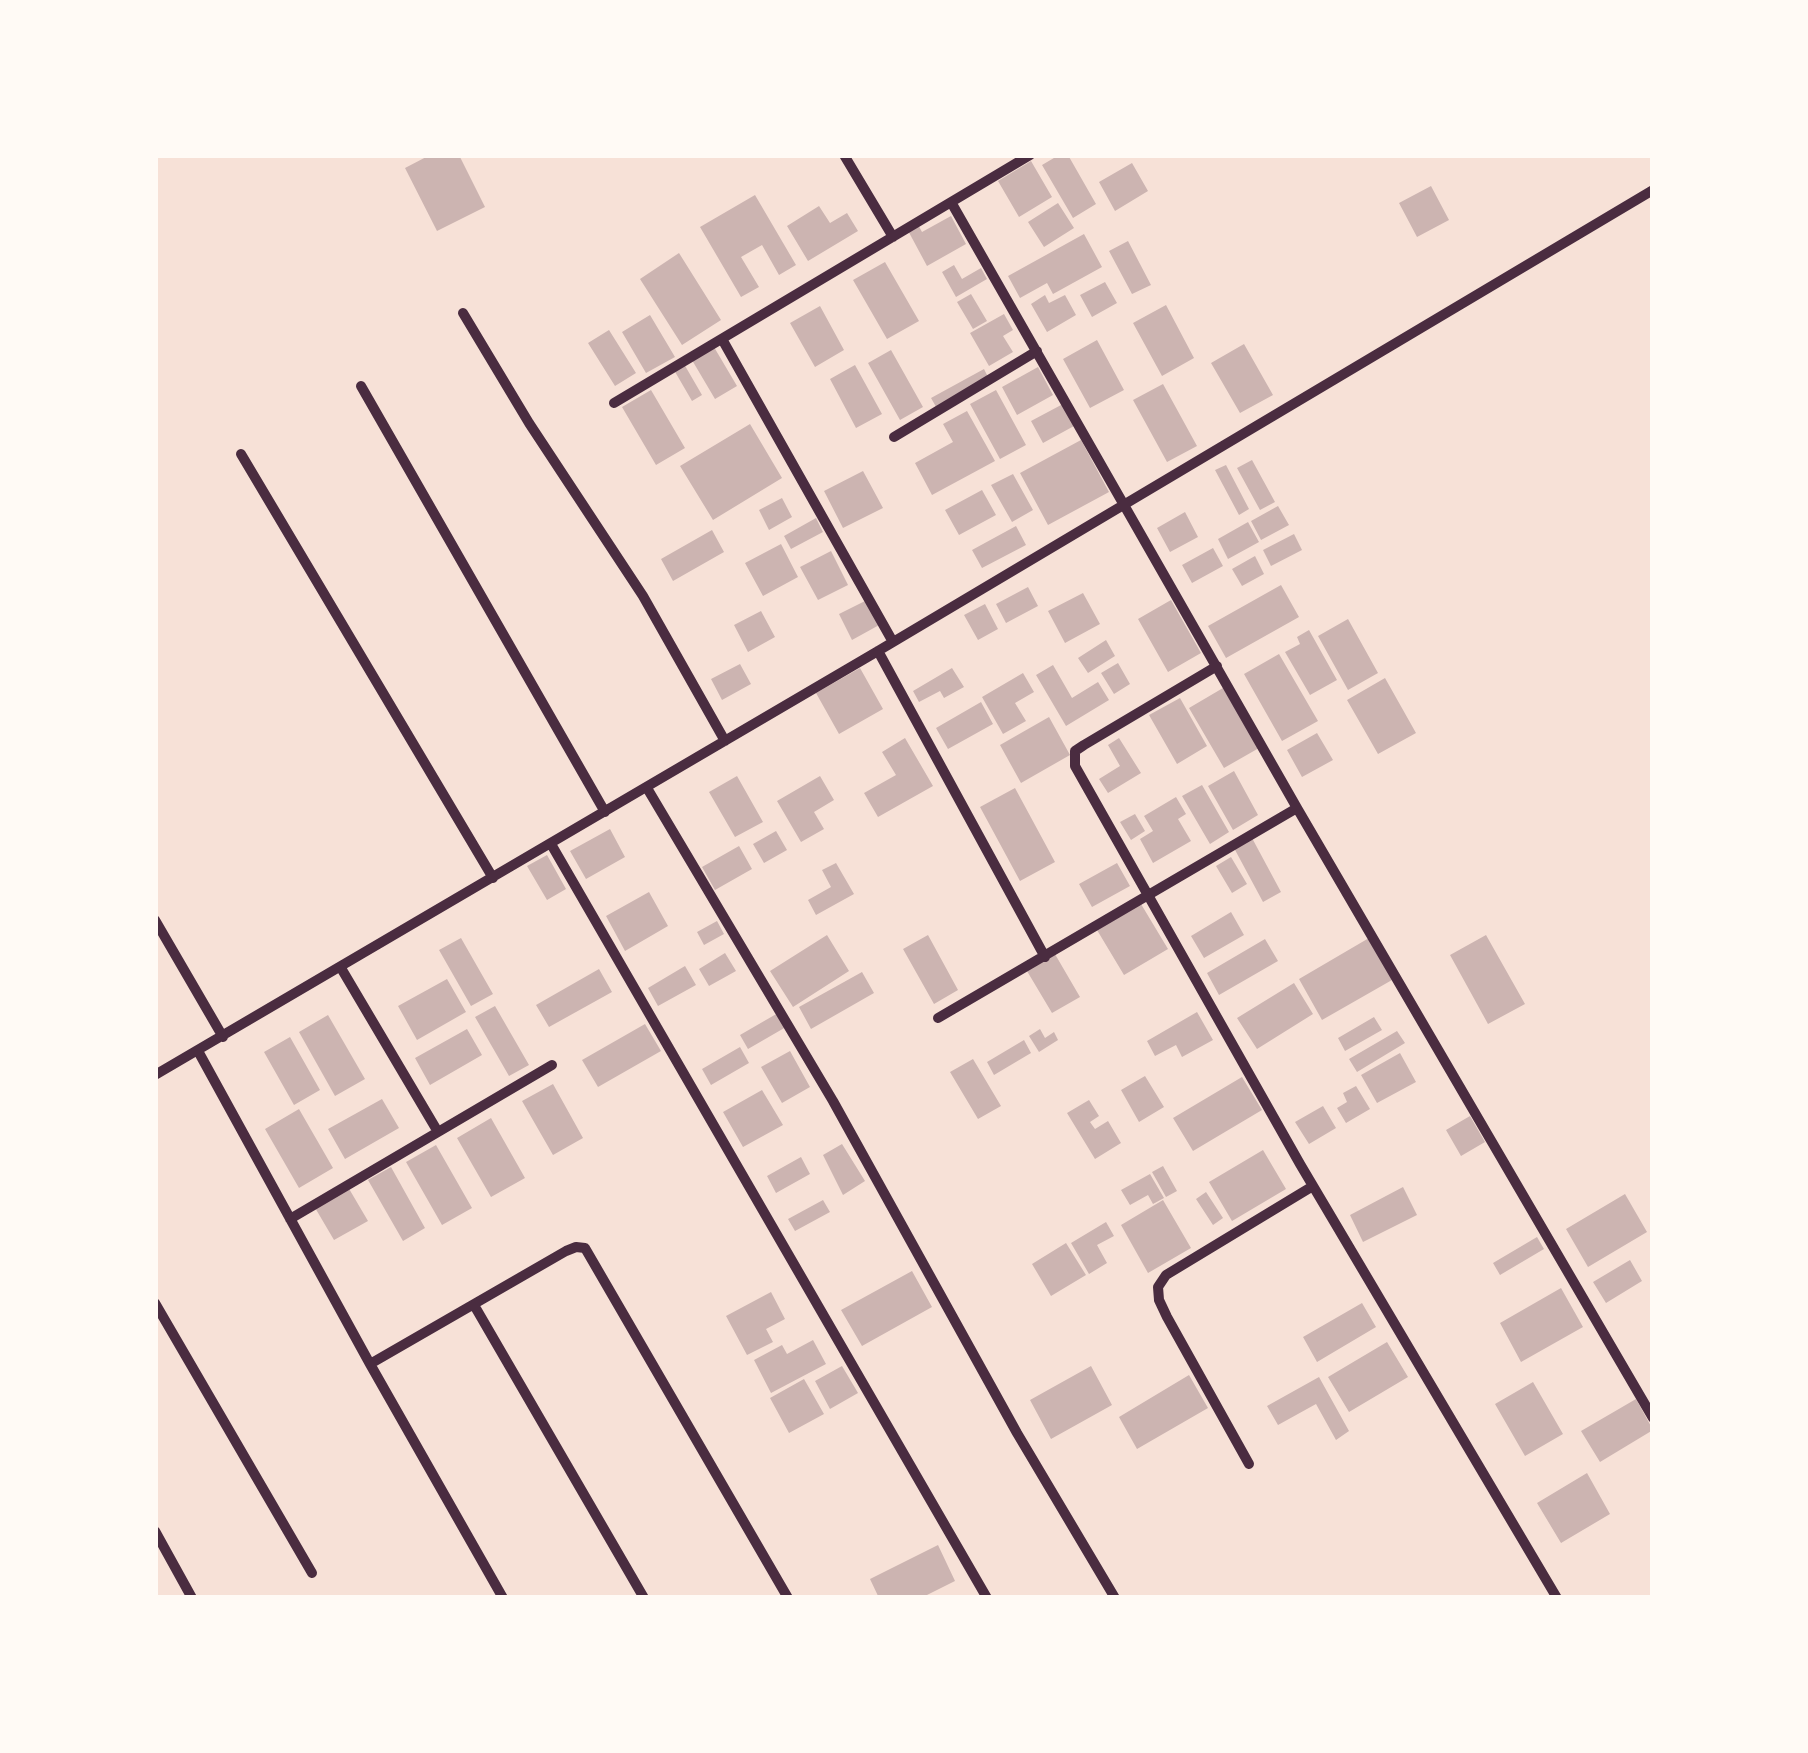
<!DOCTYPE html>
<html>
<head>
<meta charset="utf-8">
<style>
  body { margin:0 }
  #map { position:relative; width:1808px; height:1753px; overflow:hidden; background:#f7e1d7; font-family:"Asap Condensed",sans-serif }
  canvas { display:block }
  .frame { position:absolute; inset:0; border:158px solid #fffaf5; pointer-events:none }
</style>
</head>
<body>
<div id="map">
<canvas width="1808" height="1753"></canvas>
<div class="frame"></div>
</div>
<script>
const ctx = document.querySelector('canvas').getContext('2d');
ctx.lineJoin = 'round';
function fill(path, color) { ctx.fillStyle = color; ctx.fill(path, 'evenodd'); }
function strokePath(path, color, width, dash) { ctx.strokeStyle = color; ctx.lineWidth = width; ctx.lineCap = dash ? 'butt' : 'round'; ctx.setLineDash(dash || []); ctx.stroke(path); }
fill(new Path2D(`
  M 430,155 L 459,155 L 485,207 L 437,231 L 405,168 Z
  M 1059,155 L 1068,155 L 1096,204 L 1073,218 L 1042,165 Z
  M 1031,161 L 1052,197 L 1019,217 L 998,181 Z
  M 1132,163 L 1148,191 L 1115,211 L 1099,182 Z
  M 1431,186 L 1449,220 L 1417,237 L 1399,203 Z
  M 755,195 L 796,265 L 779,275 L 762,245 L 741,257 L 759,287 L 741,297 L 700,227 Z
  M 1058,203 L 1074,228 L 1044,247 L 1028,222 Z
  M 819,206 L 830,223 L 847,213 L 858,231 L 808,261 L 787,226 Z
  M 951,216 L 966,244 L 927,266 L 905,225 L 915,219 L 922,232 Z
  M 1084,234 L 1102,267 L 1053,294 L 1047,283 L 1020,298 L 1008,276 Z
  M 1128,241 L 1151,285 L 1132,294 L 1109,251 Z
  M 679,253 L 721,320 L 682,345 L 640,279 Z
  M 885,262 L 919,321 L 887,339 L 853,280 Z
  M 954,265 L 962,279 L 981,268 L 987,279 L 956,297 L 942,272 Z
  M 1105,282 L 1117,303 L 1092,317 L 1080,295 Z
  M 971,294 L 987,321 L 973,329 L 957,302 Z
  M 1045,295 L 1049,303 L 1065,295 L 1076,315 L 1047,332 L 1031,304 Z
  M 1166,305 L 1194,358 L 1162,376 L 1133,323 Z
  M 820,306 L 844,350 L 815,367 L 790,323 Z
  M 1004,314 L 1013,330 L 1003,336 L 1013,352 L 989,366 L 970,333 Z
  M 650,315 L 675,357 L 646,373 L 622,332 Z
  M 609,330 L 636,373 L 615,386 L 588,343 Z
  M 1097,340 L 1124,390 L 1090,408 L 1063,359 Z
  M 711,342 L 737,386 L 715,399 L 689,355 Z
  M 1244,344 L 1273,395 L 1240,413 L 1211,363 Z
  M 891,350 L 923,407 L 900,420 L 868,363 Z
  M 684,364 L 702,395 L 692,401 L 674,370 Z
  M 855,365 L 882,414 L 856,428 L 830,379 Z
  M 1038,367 L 1053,395 L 1017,415 L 1002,387 Z
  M 984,369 L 991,383 L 939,412 L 931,398 Z
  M 1163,384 L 1197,446 L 1167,462 L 1133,400 Z
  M 651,390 L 685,448 L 656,465 L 622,407 Z
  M 996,390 L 1026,445 L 1000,459 L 970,404 Z
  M 1063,404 L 1074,426 L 1043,443 L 1031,421 Z
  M 967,411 L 995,461 L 932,495 L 915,463 L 953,442 L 943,424 Z
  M 750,424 L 782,478 L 713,520 L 680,466 Z
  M 1081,440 L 1109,492 L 1048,525 L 1020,473 Z
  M 1252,460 L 1275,502 L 1260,510 L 1237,468 Z
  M 1226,465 L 1249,509 L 1239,515 L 1215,470 Z
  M 863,471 L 883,508 L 843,528 L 824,491 Z
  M 1013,474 L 1033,510 L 1012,522 L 991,485 Z
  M 982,490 L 996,515 L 959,535 L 945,510 Z
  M 782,498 L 792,517 L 769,530 L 759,510 Z
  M 1278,506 L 1289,525 L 1261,540 L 1251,521 Z
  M 1185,512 L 1198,537 L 1170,552 L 1157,528 Z
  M 816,518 L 823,532 L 791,549 L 784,536 Z
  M 1248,522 L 1259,542 L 1228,559 L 1218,539 Z
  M 1016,526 L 1026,545 L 982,568 L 972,550 Z
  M 712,530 L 724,552 L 673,581 L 661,559 Z
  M 1294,534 L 1302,550 L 1271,566 L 1263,550 Z
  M 781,544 L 798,577 L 763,596 L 745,563 Z
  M 1213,548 L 1223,566 L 1192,583 L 1182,565 Z
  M 831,551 L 848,585 L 818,600 L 800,567 Z
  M 1255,556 L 1264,574 L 1242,586 L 1232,569 Z
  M 1281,585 L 1299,617 L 1226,658 L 1208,626 Z
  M 1028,587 L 1038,606 L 1006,623 L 996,604 Z
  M 1083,593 L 1100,624 L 1065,643 L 1048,611 Z
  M 869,599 L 881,624 L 852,640 L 839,614 Z
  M 1171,600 L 1201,653 L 1168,672 L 1138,619 Z
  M 985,604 L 998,629 L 978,640 L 964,615 Z
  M 761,611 L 775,637 L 748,652 L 734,625 Z
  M 1348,619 L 1378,673 L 1348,690 L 1318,636 Z
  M 1309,630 L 1337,680 L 1310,695 L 1285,652 L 1300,644 L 1297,637 Z
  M 1106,640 L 1115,656 L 1088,673 L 1078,658 Z
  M 1279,654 L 1318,721 L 1282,741 L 1244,674 Z
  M 1118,663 L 1130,684 L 1114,694 L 1101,673 Z
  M 740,664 L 751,684 L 722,700 L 711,679 Z
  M 1053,665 L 1072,698 L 1098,682 L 1109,700 L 1066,726 L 1036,675 Z
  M 860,668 L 883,709 L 839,734 L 816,693 Z
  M 952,668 L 964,687 L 944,698 L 940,691 L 919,702 L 913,691 Z
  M 1023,673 L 1034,692 L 1015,703 L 1026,721 L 1003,734 L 982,697 Z
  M 1385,678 L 1416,733 L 1378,754 L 1347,700 Z
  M 1223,688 L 1259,748 L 1224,768 L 1189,708 Z
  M 1180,698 L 1207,746 L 1177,764 L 1149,715 Z
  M 981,702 L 993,724 L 948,749 L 936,728 Z
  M 1049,717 L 1070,755 L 1021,783 L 1000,745 Z
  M 1317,733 L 1333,760 L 1302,777 L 1287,750 Z
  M 905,738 L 933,786 L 878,817 L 864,793 L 896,775 L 882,752 Z
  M 1119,738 L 1141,773 L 1108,793 L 1099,779 L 1120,766 L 1108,745 Z
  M 1234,771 L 1258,815 L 1233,830 L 1208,786 Z
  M 737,776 L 763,822 L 735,837 L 709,792 Z
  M 820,776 L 834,800 L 814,812 L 824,829 L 801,842 L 777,801 Z
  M 1202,785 L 1229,832 L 1210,844 L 1182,796 Z
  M 1015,788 L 1055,862 L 1020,881 L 980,807 Z
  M 1176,797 L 1186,814 L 1178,819 L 1191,841 L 1153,863 L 1140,839 L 1153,831 L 1144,816 Z
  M 1135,814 L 1145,831 L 1131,840 L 1120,822 Z
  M 610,829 L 625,857 L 586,879 L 570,851 Z
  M 776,831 L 787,850 L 764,863 L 753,844 Z
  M 1252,838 L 1281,892 L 1263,902 L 1234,848 Z
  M 739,846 L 752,869 L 715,890 L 702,867 Z
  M 547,855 L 566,889 L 547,900 L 527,866 Z
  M 1231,857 L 1247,884 L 1232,893 L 1216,866 Z
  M 836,863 L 854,894 L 816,915 L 808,900 L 831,887 L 822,870 Z
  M 1117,863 L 1130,886 L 1092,907 L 1079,884 Z
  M 649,892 L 668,926 L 625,951 L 606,916 Z
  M 1141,904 L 1168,949 L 1124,975 L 1097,930 Z
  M 1231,912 L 1244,935 L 1204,958 L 1191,936 Z
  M 717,921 L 724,934 L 704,945 L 697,932 Z
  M 827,935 L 849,971 L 793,1007 L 770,971 Z
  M 928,935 L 958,990 L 934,1004 L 903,949 Z
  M 1486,935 L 1525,1004 L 1488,1024 L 1450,955 Z
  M 461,938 L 493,994 L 471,1006 L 439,950 Z
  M 1369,938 L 1392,980 L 1322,1020 L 1299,979 Z
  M 1265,939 L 1278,961 L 1219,995 L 1207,973 Z
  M 1052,949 L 1080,997 L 1052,1013 L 1024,966 Z
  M 725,953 L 736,971 L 709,986 L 699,969 Z
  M 685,966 L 696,985 L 658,1006 L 648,988 Z
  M 599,969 L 612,992 L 549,1027 L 536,1005 Z
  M 862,972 L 874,993 L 811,1029 L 799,1007 Z
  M 447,979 L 466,1012 L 417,1040 L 398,1006 Z
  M 1294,983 L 1313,1014 L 1257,1049 L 1237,1018 Z
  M 495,1006 L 529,1065 L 509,1076 L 475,1017 Z
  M 1197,1012 L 1213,1040 L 1182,1057 L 1176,1045 L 1155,1056 L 1147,1041 Z
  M 778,1013 L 786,1027 L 748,1049 L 740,1035 Z
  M 328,1015 L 365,1079 L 335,1096 L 299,1032 Z
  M 1374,1017 L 1382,1030 L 1345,1051 L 1338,1038 Z
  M 645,1024 L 661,1051 L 598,1087 L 582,1060 Z
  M 467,1029 L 482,1055 L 430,1085 L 415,1058 Z
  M 1040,1029 L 1045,1038 L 1054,1032 L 1058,1040 L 1039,1052 L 1029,1036 Z
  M 1397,1031 L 1405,1043 L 1357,1072 L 1349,1059 Z
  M 290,1037 L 320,1090 L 294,1105 L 264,1052 Z
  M 1024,1040 L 1031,1053 L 994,1075 L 987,1062 Z
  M 740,1047 L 749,1063 L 711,1085 L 702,1069 Z
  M 790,1051 L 810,1087 L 782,1103 L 761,1067 Z
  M 1400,1053 L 1416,1082 L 1377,1103 L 1361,1075 Z
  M 973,1059 L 1001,1106 L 978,1119 L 950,1072 Z
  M 1145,1076 L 1164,1107 L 1139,1122 L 1121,1090 Z
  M 1242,1077 L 1262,1110 L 1193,1151 L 1173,1118 Z
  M 553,1084 L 583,1138 L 553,1155 L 522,1101 Z
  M 1356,1086 L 1370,1109 L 1346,1123 L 1337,1108 L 1347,1102 L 1343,1093 Z
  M 762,1090 L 783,1125 L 743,1147 L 723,1112 Z
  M 382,1099 L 399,1128 L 345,1159 L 328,1129 Z
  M 1089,1100 L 1099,1116 L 1090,1122 L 1095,1129 L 1108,1121 L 1121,1143 L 1095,1159 L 1067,1113 Z
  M 1323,1106 L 1336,1128 L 1309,1144 L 1295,1122 Z
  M 299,1109 L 333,1168 L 299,1188 L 265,1129 Z
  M 1470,1116 L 1485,1142 L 1461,1156 L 1446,1130 Z
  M 491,1118 L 525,1178 L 491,1197 L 457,1138 Z
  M 842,1144 L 865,1181 L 843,1195 L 823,1155 Z
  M 436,1145 L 472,1208 L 442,1225 L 406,1162 Z
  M 1263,1150 L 1286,1189 L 1232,1221 L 1209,1182 Z
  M 801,1157 L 810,1174 L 776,1193 L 767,1176 Z
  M 1163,1166 L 1177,1191 L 1166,1197 L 1152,1172 Z
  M 391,1167 L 425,1228 L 403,1241 L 368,1180 Z
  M 1150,1174 L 1164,1198 L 1153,1204 L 1148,1195 L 1130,1205 L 1121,1190 Z
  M 348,1187 L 368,1221 L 334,1240 L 314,1206 Z
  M 1403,1187 L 1417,1215 L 1363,1242 L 1350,1215 Z
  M 1206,1192 L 1223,1218 L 1213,1225 L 1196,1199 Z
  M 1625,1194 L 1647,1232 L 1588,1267 L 1566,1229 Z
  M 823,1200 L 830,1212 L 795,1231 L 788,1219 Z
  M 1163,1200 L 1191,1248 L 1148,1273 L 1121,1225 Z
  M 1106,1222 L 1114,1236 L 1097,1245 L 1107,1263 L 1089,1274 L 1071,1243 Z
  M 1537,1237 L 1544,1249 L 1500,1275 L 1493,1263 Z
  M 1066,1243 L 1086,1275 L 1051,1296 L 1032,1264 Z
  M 1630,1260 L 1642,1281 L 1606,1303 L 1593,1282 Z
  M 912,1271 L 932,1307 L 862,1346 L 841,1310 Z
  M 1561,1288 L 1583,1327 L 1521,1362 L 1500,1323 Z
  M 771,1292 L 785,1319 L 766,1329 L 773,1342 L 747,1355 L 726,1316 Z
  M 1362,1303 L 1376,1327 L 1317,1362 L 1303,1337 Z
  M 813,1340 L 826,1364 L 771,1393 L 754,1360 L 782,1345 L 787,1354 Z
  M 1387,1342 L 1408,1377 L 1349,1412 L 1328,1377 Z
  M 842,1366 L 858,1393 L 830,1409 L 815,1381 Z
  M 1091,1366 L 1112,1405 L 1051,1439 L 1030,1400 Z
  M 1189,1375 L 1208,1408 L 1137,1449 L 1119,1417 Z
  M 1319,1377 L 1349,1431 L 1336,1440 L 1316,1404 L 1278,1425 L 1267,1406 Z
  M 804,1379 L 824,1414 L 789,1433 L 770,1398 Z
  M 1533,1382 L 1563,1434 L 1525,1456 L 1495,1404 Z
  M 1636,1399 L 1653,1430 L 1600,1462 L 1581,1431 Z
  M 1587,1473 L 1610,1514 L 1561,1543 L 1537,1503 Z
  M 938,1545 L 955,1581 L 921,1598 L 879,1598 L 870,1579 Z`), '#ccb4b1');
strokePath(new Path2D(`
  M 844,155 L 893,237
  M 951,202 L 1297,808 L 1653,1418
  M 463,313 L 529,423 L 643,596 L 725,741
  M 722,339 L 893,642
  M 361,386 L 605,812
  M 614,403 L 1030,155
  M 894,437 L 1037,351
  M 241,454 L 493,878
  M 878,651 L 1045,957
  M 1217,666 L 1084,745 L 1075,751 L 1075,766 L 1300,1164 L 1557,1598
  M 647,788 L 833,1101 L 1017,1433 L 1115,1598
  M 551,844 L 987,1598
  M 155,920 L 223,1037
  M 341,968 L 438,1132
  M 938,1018 L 1297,808
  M 198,1051 L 370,1364 L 503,1598
  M 155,1075 L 878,651 L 1653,190
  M 290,1219 L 552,1065
  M 155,1303 L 312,1573
  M 474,1305 L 644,1598
  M 370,1364 L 566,1251 L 576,1247 L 585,1248 L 788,1598
  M 1249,1464 L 1167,1317 L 1159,1300 L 1158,1287 L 1166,1275 L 1313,1186
  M 155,1531 L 192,1598`), '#4a2c40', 10);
</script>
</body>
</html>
